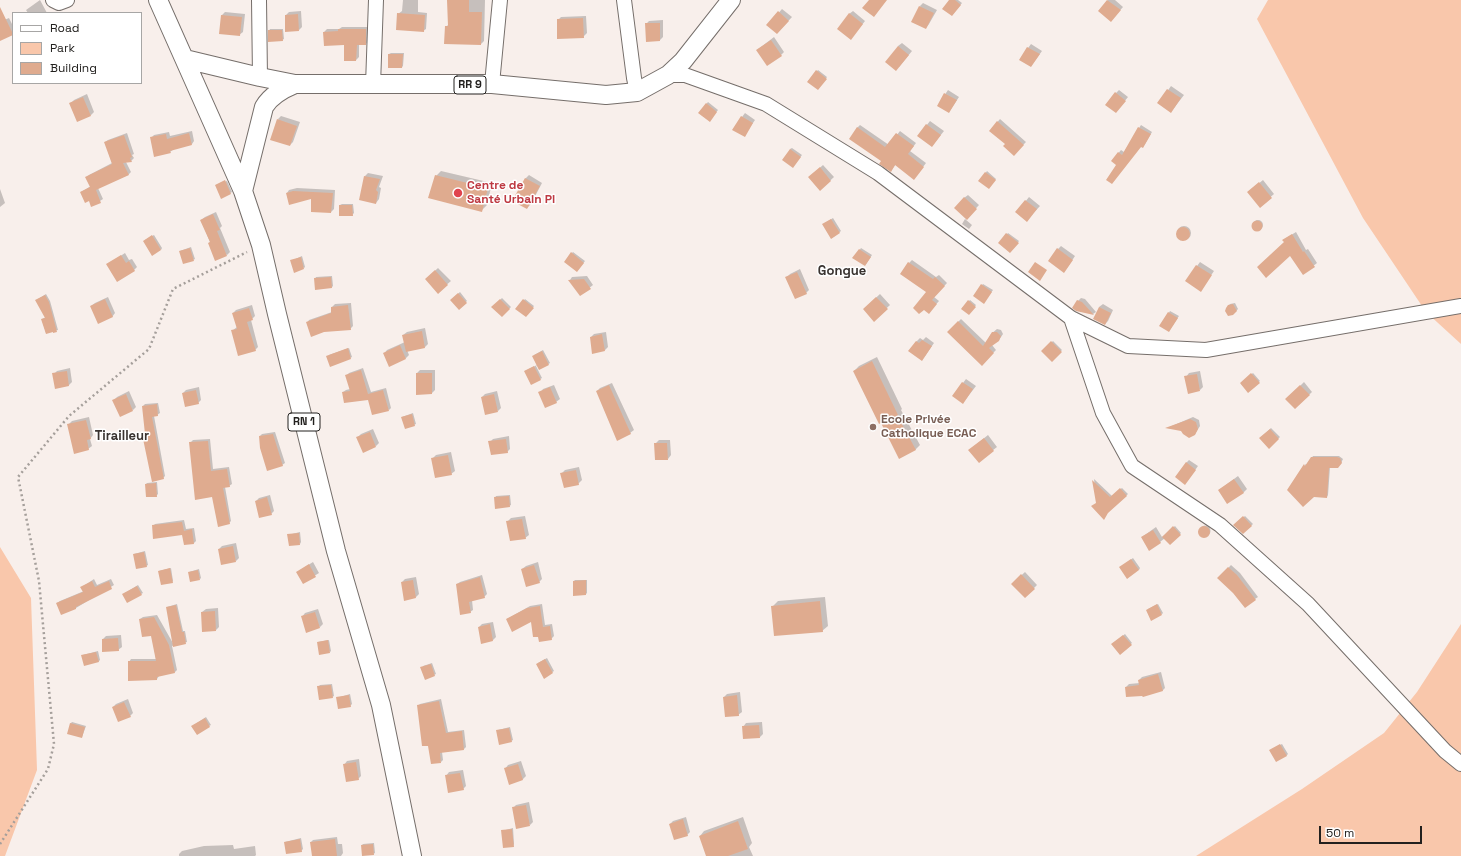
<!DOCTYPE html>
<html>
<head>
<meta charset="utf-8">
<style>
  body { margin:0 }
  #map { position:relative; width:1461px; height:856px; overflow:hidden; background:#f8efeb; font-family:"Space Grotesk",sans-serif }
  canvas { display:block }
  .legend { position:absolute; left:12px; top:12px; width:130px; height:72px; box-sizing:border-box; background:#fff; border:1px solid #a7a6a5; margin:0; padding:5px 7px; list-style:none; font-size:12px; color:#22201e }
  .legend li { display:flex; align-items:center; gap:8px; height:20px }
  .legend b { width:20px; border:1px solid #a7a6a5 }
  .scale { position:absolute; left:1319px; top:826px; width:103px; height:18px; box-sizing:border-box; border:2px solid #22201e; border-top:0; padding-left:5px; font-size:12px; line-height:14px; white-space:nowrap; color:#22201e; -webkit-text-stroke:3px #fff; paint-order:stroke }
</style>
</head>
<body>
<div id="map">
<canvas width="1461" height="856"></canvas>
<ul class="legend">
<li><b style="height:5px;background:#fff"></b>Road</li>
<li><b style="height:11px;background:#f9c7ab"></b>Park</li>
<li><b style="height:11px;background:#dfab8f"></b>Building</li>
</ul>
<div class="scale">50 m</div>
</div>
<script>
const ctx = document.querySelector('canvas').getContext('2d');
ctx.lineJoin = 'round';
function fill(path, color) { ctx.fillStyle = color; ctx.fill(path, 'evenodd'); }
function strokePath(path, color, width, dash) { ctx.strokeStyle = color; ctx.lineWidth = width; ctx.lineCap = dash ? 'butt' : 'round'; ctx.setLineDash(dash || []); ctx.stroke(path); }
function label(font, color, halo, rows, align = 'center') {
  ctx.font = font + ' "Space Grotesk",sans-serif'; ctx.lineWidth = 3; ctx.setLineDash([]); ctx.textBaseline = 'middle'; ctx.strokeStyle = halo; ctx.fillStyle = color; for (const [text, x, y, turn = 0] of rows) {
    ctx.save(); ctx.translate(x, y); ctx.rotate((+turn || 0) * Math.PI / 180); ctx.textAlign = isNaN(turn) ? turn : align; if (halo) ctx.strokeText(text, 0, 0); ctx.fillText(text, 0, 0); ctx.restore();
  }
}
fill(new Path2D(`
  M 1268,0 L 1461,0 L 1461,344 L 1426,312 L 1363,218 L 1257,19 Z
  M 0,547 L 31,598 L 37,770 L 5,856 L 0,856 Z
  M 1461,624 L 1461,856 L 1196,856 L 1302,789 L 1384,733 L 1417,692 Z`), '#f9c7ab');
fill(new Path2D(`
  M 40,0 L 47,13 L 28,13 L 26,10 Z
  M 403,0 L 418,0 L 418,12 L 427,13 L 426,29 L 423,31 L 398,14 L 402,11 Z
  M 448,0 L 485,0 L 484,41 L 481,44 L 446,43 L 446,27 L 449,24 Z
  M 950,0 L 958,0 L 962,3 L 953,14 Z
  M 1108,0 L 1115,0 L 1123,7 L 1114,17 L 1099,11 Z
  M 923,3 L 937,10 L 929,24 L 926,28 L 920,6 Z
  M 782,9 L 792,17 L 780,30 L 768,25 Z
  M 301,11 L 302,27 L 299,30 L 286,15 L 289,12 Z
  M 853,11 L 865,21 L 854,35 L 849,14 Z
  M 225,12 L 245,14 L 243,32 L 239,35 L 220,33 L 222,15 Z
  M 586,16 L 587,33 L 583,37 L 558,20 L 561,17 Z
  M 0,18 L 2,21 L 9,18 L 13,26 L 13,34 L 0,40 Z
  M 663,20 L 663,37 L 660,40 L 646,24 L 649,21 Z
  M 342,27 L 369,27 L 368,41 L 366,44 L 359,44 L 359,57 L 356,60 L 345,44 L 324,32 L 327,29 L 339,29 Z
  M 270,29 L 283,29 L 284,39 L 282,40 L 269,31 Z
  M 774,37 L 784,52 L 781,55 L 757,50 Z
  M 902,43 L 912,51 L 899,67 L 898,46 Z
  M 1031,44 L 1042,51 L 1031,66 L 1020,59 Z
  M 391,53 L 404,53 L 403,66 L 402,67 L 389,54 Z
  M 818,70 L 827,77 L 818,89 L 808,81 Z
  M 1171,86 L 1184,95 L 1174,108 L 1159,103 Z
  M 948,90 L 959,97 L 949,112 L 938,105 Z
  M 1119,90 L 1128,97 L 1119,108 L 1116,93 Z
  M 87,94 L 94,112 L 91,115 L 78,121 L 71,103 L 74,100 Z
  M 708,102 L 718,110 L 710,120 L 700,112 Z
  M 745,113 L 755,120 L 744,136 L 742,117 Z
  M 281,116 L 300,122 L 293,142 L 290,145 L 278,119 Z
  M 1000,119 L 1026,142 L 1014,154 L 1006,144 L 990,131 Z
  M 930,121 L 944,131 L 932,146 L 918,136 Z
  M 860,125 L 889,145 L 900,131 L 916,143 L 910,151 L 926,163 L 917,175 L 896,164 L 891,171 L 857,128 Z
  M 1141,125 L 1152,132 L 1145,144 L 1117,164 L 1112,161 L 1121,150 L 1124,152 Z
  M 192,131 L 194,141 L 192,144 L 174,149 L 170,152 L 151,138 L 154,135 L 169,132 L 170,136 Z
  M 127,133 L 134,154 L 132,155 L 134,158 L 131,161 L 126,162 L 131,172 L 128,175 L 98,188 L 103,199 L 92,206 L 90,200 L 81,192 L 91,186 L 87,177 L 89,175 L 112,163 L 105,142 L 108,140 Z
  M 792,148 L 802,155 L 794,165 L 790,149 Z
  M 823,165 L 834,177 L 820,190 L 813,174 Z
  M 441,171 L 492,183 L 487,205 L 481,211 L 436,176 Z
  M 987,171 L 996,179 L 989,188 L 980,181 Z
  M 368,173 L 383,176 L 379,187 L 381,188 L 379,199 L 376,203 L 365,176 Z
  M 529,175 L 542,183 L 531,204 L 527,208 L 525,179 Z
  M 1263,180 L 1274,194 L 1260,206 L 1252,189 Z
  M 227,181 L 232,192 L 230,193 L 216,185 Z
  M 297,188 L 335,190 L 334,209 L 331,212 L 312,197 L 287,193 L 289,190 Z
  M 0,189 L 5,203 L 0,207 Z
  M 968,195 L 979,205 L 967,218 L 964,198 Z
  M 1029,197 L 1040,206 L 1030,217 L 1017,212 Z
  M 342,204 L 353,204 L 354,213 L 352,215 L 340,205 Z
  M 216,212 L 222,226 L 220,228 L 230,252 L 227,255 L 209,243 L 210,242 L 201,220 L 205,217 Z
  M 833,218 L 841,231 L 832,238 L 825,223 Z
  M 965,219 L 972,225 L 969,229 L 962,224 Z
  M1253 225a5 5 0 1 1 10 0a5 5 0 1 1-10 0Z
  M1177 233a7 7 0 1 1 14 0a7 7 0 1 1-14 0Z
  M 1296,232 L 1306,250 L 1308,249 L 1317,263 L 1303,274 L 1283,240 Z
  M 1008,233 L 1019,241 L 1010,252 L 1000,243 Z
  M 154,235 L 162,248 L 161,250 L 145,240 Z
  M 1061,246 L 1075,256 L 1067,268 L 1058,249 Z
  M 191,247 L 195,259 L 193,260 L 180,251 Z
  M 861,248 L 872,255 L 866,264 L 854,258 Z
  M 573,252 L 585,261 L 578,270 L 572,253 Z
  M 125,253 L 129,260 L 132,259 L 137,267 L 134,270 L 108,264 Z
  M 302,256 L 305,267 L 304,268 L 291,261 Z
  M 912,260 L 936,277 L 939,275 L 947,283 L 934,297 L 939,301 L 931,310 L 928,292 L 909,263 Z
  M 1200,262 L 1214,271 L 1201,290 L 1186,281 Z
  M 438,268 L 451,281 L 438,292 L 426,279 Z
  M 800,269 L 809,290 L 806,293 L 787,277 L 790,274 Z
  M 332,276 L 333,286 L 332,287 L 316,289 L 315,279 L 316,277 Z
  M 587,276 L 593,285 L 580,295 L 570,280 L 572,277 Z
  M 983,284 L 993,290 L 985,301 L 982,285 Z
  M 460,292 L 467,301 L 459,308 L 451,300 Z
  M 46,294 L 50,301 L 58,330 L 46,333 L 42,319 L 46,317 L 38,299 Z
  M 880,294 L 890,305 L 874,320 L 864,309 Z
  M 108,297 L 115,313 L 112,317 L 91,306 L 95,303 Z
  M 502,298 L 511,307 L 502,316 L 493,307 Z
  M 1081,298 L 1085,299 L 1096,312 L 1093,314 L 1076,310 L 1078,301 Z
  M 525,299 L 534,306 L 526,316 L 517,309 Z
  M 970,300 L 976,305 L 969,314 L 962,308 Z
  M 351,303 L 353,326 L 350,329 L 307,323 L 309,320 L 332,312 L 332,307 L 335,304 Z
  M 1235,303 L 1238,309 L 1233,314 L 1227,308 L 1230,304 Z
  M 1103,304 L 1113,310 L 1108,321 L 1105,324 L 1099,307 Z
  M 252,305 L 255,316 L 251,320 L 258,347 L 255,350 L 232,331 L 237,327 L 233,313 L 236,310 Z
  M 1170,311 L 1179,316 L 1169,331 L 1161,326 Z
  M 961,319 L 986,343 L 991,334 L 997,329 L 1001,330 L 1003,334 L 999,340 L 992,345 L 996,350 L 982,364 L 948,332 Z
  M 425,328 L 428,344 L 425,347 L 407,350 L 409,355 L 406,358 L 389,365 L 384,354 L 387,350 L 405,342 L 403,335 L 407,332 Z
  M 606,332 L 608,347 L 605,350 L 593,352 L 591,337 L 594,334 Z
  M 926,337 L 934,343 L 925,356 L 916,342 L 920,338 L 923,340 Z
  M 1053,341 L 1062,350 L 1052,360 L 1043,351 Z
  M 349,348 L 352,357 L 350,358 L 329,355 Z
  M 543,350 L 550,363 L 540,369 L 538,365 L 536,366 L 542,378 L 531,384 L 525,371 L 537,365 L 534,355 Z
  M 877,357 L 902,409 L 901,410 L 920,445 L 915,450 L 854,371 L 859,366 Z
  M 70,368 L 72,382 L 69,385 L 56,388 L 54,374 L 57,371 Z
  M 363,368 L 371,392 L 386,388 L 391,408 L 389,410 L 369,399 L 343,392 L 346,390 L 350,389 L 347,375 L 349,373 Z
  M 420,370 L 435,370 L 435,390 L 432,393 L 417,373 Z
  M 1200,371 L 1203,387 L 1200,390 L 1186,377 L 1189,373 Z
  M 1253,373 L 1260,381 L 1248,391 L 1241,384 Z
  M 966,379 L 976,386 L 966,399 L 953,396 Z
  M 1304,382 L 1312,392 L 1295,408 L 1287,399 Z
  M 612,383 L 634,430 L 630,433 L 597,391 L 600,388 Z
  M 554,385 L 560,399 L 556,402 L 540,393 L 543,389 Z
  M 199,387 L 201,400 L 198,403 L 183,393 L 186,390 Z
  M 129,391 L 136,407 L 133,410 L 114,400 L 117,397 Z
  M 497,391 L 501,408 L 498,411 L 482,397 L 485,394 Z
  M 158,403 L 160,413 L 157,415 L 154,416 L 165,476 L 163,478 L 143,435 L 146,432 L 143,406 L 145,404 Z
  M 413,413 L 416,424 L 406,428 L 402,417 Z
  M 89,417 L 93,435 L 90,439 L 92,446 L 88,449 L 68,425 L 72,421 Z
  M 1193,417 L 1199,420 L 1200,426 L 1195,434 L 1182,430 L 1167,428 Z
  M 1271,428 L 1280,437 L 1269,447 L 1260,438 Z
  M 373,429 L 379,443 L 376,446 L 357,438 L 361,434 Z
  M 275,432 L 285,463 L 282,465 L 260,436 L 262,434 Z
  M 988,435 L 997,447 L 979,461 L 973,447 Z
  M 509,436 L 510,449 L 507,452 L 490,442 L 493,439 Z
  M 210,439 L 213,469 L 229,467 L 232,484 L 229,486 L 225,487 L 231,521 L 229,523 L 213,496 L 190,443 L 193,440 Z
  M 659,440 L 670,440 L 671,455 L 668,459 L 655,444 Z
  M 451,452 L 455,471 L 451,474 L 432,459 L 436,455 Z
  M 1313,456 L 1339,456 L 1343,459 L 1340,465 L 1330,467 L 1328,495 L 1327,497 L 1314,496 L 1305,465 L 1306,464 L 1307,465 Z
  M 1189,460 L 1198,466 L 1188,480 L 1186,463 Z
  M 579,467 L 582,480 L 578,484 L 562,473 L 565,470 Z
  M 1238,476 L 1247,489 L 1243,493 L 1219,490 Z
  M 1094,479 L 1112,496 L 1122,488 L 1128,494 L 1109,511 L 1097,503 Z
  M 157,482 L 158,494 L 156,496 L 146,484 L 147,483 Z
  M 270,495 L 274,511 L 271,514 L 256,501 L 259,498 Z
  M 510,495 L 511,505 L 509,506 L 495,498 L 496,496 Z
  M 525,516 L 529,535 L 525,538 L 507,522 L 511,518 Z
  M 1245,516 L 1253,524 L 1243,533 L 1235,525 Z
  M 184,520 L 186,529 L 194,528 L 196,541 L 194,543 L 185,544 L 183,534 L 153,526 L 155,524 Z
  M1199.5 531a5.5 5.5 0 1 1 11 0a5.5 5.5 0 1 1-11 0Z
  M 1175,526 L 1181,533 L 1170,543 L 1165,538 L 1160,542 L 1142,537 L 1156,527 L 1162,537 Z
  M 300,532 L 301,542 L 300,544 L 288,535 Z
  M 236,543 L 239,558 L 236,561 L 219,549 L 222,546 Z
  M 145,551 L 148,565 L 146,566 L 134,554 Z
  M 1133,558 L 1140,568 L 1139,570 L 1122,566 Z
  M 313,562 L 319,573 L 303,583 L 297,572 Z
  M 538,562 L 542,579 L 539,582 L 522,569 L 526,566 Z
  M 1231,565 L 1240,573 L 1258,597 L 1255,599 L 1234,592 L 1219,578 Z
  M 171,568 L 173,581 L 172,582 L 159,571 Z
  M 199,569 L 201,578 L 200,579 L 189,572 Z
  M 1025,572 L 1037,585 L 1025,597 L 1012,584 Z
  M 482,575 L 487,594 L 484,597 L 472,600 L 473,610 L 470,612 L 457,584 L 460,582 Z
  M 416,577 L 419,594 L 416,597 L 405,600 L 402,582 L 405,579 Z
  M 94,579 L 97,585 L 111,579 L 114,585 L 76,608 L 57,603 L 60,601 L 84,591 L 82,587 Z
  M 575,580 L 587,580 L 587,593 L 586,594 L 574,581 Z
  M 138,585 L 143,593 L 141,594 L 125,593 Z
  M 825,597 L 828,626 L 822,631 L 773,606 L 778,601 Z
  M 177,604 L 183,631 L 185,631 L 187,642 L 172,646 L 177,670 L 175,672 L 159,676 L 157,679 L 129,662 L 131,659 L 156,659 L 152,635 L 140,619 L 143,617 L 157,615 L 174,645 L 167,607 Z
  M 542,604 L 545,625 L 552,624 L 554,636 L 551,639 L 532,621 L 507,619 L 530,606 Z
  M 1158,604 L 1163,613 L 1162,614 L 1148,609 Z
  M 218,608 L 219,627 L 216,630 L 202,612 L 206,609 Z
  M 318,609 L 323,624 L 320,627 L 302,617 L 305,613 Z
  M 493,622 L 496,637 L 493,640 L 482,642 L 479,627 L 482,624 Z
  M 1125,634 L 1132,643 L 1120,653 L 1113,644 Z
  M 121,635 L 122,647 L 118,650 L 103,639 L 106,636 Z
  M 329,640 L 331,651 L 330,652 L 318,642 Z
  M 98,651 L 100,660 L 98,662 L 83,655 Z
  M 547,658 L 554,671 L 544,677 L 538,663 Z
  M 432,663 L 436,674 L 425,679 L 423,666 Z
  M 1161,672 L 1165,688 L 1162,691 L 1126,687 L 1129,684 L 1140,683 L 1139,680 L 1142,677 Z
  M 332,684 L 334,696 L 332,697 L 318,687 L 320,685 Z
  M 740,692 L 742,712 L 738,715 L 724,697 L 727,694 Z
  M 350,694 L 352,704 L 350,706 L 337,698 Z
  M 128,699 L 133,713 L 130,716 L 113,707 L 116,704 Z
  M 441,699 L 448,732 L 464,730 L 466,747 L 464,749 L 442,752 L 443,760 L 441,762 L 429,744 L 418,706 L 420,704 Z
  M 206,717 L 211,725 L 209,726 L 194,725 Z
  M 72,722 L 86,726 L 82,737 L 70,724 Z
  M 762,722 L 763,734 L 760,737 L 743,727 L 746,723 Z
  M 510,727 L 513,740 L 511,741 L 498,730 Z
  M 1282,744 L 1288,754 L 1286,756 L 1272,749 Z
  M 359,759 L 361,776 L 358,779 L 344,765 L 347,761 Z
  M 521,761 L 526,776 L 523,779 L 510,784 L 505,769 L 508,765 Z
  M 463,770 L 466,786 L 463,789 L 446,776 L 449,772 Z
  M 529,802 L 533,822 L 530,825 L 513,808 L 516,805 Z
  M 686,817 L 690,832 L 687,835 L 670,824 L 673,821 Z
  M 743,817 L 752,843 L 749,847 L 753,856 L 707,856 L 700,836 L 704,831 Z
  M 513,828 L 514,844 L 513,846 L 502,831 Z
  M 337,837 L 338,844 L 342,844 L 343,853 L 341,856 L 313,856 L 311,842 L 313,840 Z
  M 301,838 L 303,849 L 301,851 L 285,842 Z
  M 374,843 L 375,853 L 373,854 L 362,845 L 363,844 Z
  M 233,845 L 234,849 L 255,846 L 256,855 L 255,856 L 179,856 L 179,854 L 182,851 L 204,846 Z`), '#0003');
fill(new Path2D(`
  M 447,0 L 469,0 L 469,12 L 482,12 L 481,45 L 444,44 L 445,26 L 448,26 Z
  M 869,0 L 887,0 L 874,17 L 862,8 Z
  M 949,0 L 955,0 L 961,5 L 952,16 L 942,9 Z
  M 1107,0 L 1121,10 L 1111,22 L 1098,11 Z
  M 919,6 L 934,13 L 926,29 L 911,22 Z
  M 0,7 L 13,34 L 13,35 L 0,41 Z
  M 778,11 L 789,21 L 777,34 L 766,25 Z
  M 397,13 L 425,15 L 424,32 L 396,30 Z
  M 849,13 L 863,24 L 851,40 L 837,29 Z
  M 298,14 L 299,31 L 285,32 L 285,15 Z
  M 221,15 L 242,17 L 240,36 L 219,34 Z
  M 583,18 L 584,38 L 557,39 L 557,19 Z
  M 645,23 L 660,23 L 660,41 L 646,42 Z
  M 338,29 L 366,29 L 366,45 L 357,45 L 356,61 L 344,61 L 344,45 L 324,46 L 323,32 L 338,31 Z
  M 268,30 L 282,30 L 283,41 L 268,42 Z
  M 771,40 L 782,56 L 767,66 L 756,50 Z
  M 898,46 L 909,55 L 896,71 L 885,62 Z
  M 1027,47 L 1040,54 L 1031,67 L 1019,60 Z
  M 388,54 L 403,54 L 402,68 L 388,68 Z
  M 816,70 L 827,79 L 818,90 L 807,82 Z
  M 1167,89 L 1181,98 L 1171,113 L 1157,103 Z
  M 1115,92 L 1126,101 L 1116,113 L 1105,105 Z
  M 944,93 L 957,100 L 949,113 L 937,106 Z
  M 83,97 L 91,116 L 77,122 L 69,103 Z
  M 706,103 L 717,112 L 710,122 L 698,113 Z
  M 741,116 L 753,123 L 745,137 L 732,130 Z
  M 277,119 L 297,126 L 290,146 L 270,140 Z
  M 997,121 L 1024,145 L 1014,156 L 1003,146 L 1005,144 L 989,131 Z
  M 926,124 L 941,135 L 932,147 L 917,136 Z
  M 857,127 L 885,147 L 896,133 L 914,146 L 908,154 L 924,167 L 914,180 L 895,165 L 891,172 L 879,164 L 881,161 L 849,139 Z
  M 1138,127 L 1151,134 L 1143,148 L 1141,147 L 1112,184 L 1106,180 L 1116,165 L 1111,161 L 1118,152 L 1122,155 Z
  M 189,133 L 192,145 L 170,151 L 171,153 L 154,157 L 150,137 L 166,134 L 167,139 Z
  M 124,135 L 132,157 L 130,158 L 132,162 L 123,163 L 129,175 L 96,190 L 101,203 L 91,207 L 89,201 L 85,203 L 80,192 L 90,187 L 85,177 L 112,164 L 104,142 Z
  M 790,149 L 801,157 L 793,168 L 782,160 Z
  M 820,167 L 831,181 L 820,191 L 808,177 Z
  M 985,172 L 996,180 L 989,189 L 978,181 Z
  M 435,175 L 488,188 L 482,212 L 428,198 Z
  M 364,176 L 380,179 L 376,190 L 378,192 L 376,204 L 359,200 Z
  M 525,178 L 540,186 L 527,209 L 512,201 Z
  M 225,180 L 231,194 L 221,199 L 215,185 Z
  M 1259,182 L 1272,198 L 1260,208 L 1247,192 Z
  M 293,191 L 333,193 L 331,213 L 311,212 L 311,199 L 289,205 L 286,193 Z
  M 964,197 L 977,209 L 967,220 L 954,208 Z
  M 1025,200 L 1037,209 L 1027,222 L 1015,212 Z
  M 339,205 L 352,205 L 353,216 L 339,216 Z
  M 213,214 L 220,230 L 217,231 L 227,256 L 215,261 L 208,243 L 210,242 L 200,220 Z
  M 831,219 L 840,233 L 831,239 L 822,224 Z
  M1251.5 226a5.5 5.5 0 1 1 11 0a5.5 5.5 0 1 1-11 0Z
  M1176 234a7 7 0 1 1 14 0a7 7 0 1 1-14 0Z
  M 1006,233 L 1019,243 L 1010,253 L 998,243 Z
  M 1292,234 L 1303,252 L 1304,251 L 1315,267 L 1303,275 L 1290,256 L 1266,278 L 1257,267 L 1284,242 L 1282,240 Z
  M 152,235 L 161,250 L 152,256 L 143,241 Z
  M 190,248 L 194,261 L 183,264 L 179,251 Z
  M 1057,248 L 1073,260 L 1064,273 L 1048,261 Z
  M 859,249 L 871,257 L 865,266 L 852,258 Z
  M 571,252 L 584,263 L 577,272 L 564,262 Z
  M 121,255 L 126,263 L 129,261 L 135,271 L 117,282 L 106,264 Z
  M 301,257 L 304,269 L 294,273 L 290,260 Z
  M 908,262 L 933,279 L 935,277 L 945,286 L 932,300 L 937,304 L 929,314 L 924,310 L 919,314 L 913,308 L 926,292 L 900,274 Z
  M 1035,262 L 1047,270 L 1040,281 L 1028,272 Z
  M 1196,265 L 1212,275 L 1201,292 L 1185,281 Z
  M 435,270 L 448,285 L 438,294 L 425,279 Z
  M 797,272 L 807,294 L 795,299 L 785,277 Z
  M 331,277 L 332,288 L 315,290 L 314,278 Z
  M 584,279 L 591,289 L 580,296 L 568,280 Z
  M 981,284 L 992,292 L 984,304 L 973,296 Z
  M 458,293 L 467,303 L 459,310 L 450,300 Z
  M 45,295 L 49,302 L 57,332 L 53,333 L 53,332 L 46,334 L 41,319 L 45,318 L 35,300 Z
  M 876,297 L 888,309 L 874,322 L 863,309 Z
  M 105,299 L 113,317 L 98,324 L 90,306 Z
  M 500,299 L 510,309 L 502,317 L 491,307 Z
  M 523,299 L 534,308 L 526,317 L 515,309 Z
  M 968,300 L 976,307 L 969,315 L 961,309 Z
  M 1077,300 L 1082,302 L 1094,315 L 1076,311 L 1072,308 Z
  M 1233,304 L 1237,311 L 1233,315 L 1228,316 L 1225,311 L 1226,308 L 1228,305 Z
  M 348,305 L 351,330 L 324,332 L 311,337 L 306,322 L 331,313 L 331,307 Z
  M 1099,307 L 1111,313 L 1105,325 L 1093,319 Z
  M 249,308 L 253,320 L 247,322 L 256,351 L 238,356 L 231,330 L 237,329 L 232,313 Z
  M 1168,312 L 1178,318 L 1169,332 L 1159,326 Z
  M 958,321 L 983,346 L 992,332 L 997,332 L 1001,336 L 999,341 L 989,348 L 994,353 L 982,366 L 947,332 Z
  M 422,331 L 425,348 L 406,352 L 402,335 Z
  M 602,334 L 605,351 L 592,354 L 590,337 Z
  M 922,340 L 932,346 L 922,361 L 908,351 L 916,341 L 919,343 Z
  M 1051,341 L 1062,352 L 1052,362 L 1041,351 Z
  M 400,345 L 406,359 L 389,367 L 383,353 Z
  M 348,348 L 351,359 L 330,367 L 326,356 Z
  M 542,351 L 549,365 L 539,370 L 532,356 Z
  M 872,361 L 898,415 L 897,415 L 916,450 L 899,459 L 881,423 L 879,424 L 853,371 Z
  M 534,366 L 541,380 L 531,385 L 524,371 Z
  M 361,370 L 368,394 L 383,390 L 389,411 L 372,415 L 368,400 L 344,403 L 342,392 L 350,391 L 345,375 Z
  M 67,371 L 69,386 L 55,389 L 52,373 Z
  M 416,373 L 432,373 L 432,394 L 416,395 Z
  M 1251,373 L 1260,383 L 1248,393 L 1240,383 Z
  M 1197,374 L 1200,391 L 1188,394 L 1184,376 Z
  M 962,382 L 973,389 L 963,404 L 952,396 Z
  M 609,385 L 631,434 L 617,441 L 596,391 Z
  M 1300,385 L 1310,395 L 1295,409 L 1285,399 Z
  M 550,387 L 557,403 L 545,408 L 538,392 Z
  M 196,390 L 199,404 L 185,407 L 182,393 Z
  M 126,394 L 133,411 L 120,417 L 112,400 Z
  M 494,394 L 498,412 L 485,415 L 481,397 Z
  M 157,404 L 158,416 L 152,417 L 164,479 L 152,482 L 142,434 L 145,434 L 142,406 Z
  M 412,414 L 415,426 L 405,429 L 401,417 Z
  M 1190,419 L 1196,422 L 1198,429 L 1195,435 L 1189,438 L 1183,434 L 1181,431 L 1165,428 Z
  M 86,420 L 91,439 L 87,440 L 89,450 L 74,454 L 67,424 Z
  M 1270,429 L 1279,439 L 1269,449 L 1259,438 Z
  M 370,432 L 376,447 L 363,453 L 356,437 Z
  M 273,434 L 283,466 L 267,471 L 260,448 L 259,436 Z
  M 984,438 L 994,451 L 979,463 L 968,450 Z
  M 506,439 L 508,453 L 491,455 L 488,441 Z
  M 208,441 L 211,471 L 227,469 L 230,487 L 223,488 L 230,524 L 218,527 L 212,497 L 195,500 L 189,442 Z
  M 654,443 L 667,443 L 668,460 L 655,460 Z
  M 448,455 L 452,475 L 435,478 L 431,458 Z
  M 1311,457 L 1337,457 L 1340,458 L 1342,463 L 1338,468 L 1329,468 L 1327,498 L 1314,497 L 1303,507 L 1287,490 L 1304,464 L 1305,466 Z
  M 1186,462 L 1196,470 L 1185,485 L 1175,477 Z
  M 576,470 L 579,485 L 564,488 L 560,473 Z
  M 1234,479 L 1244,493 L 1227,504 L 1218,490 Z
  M 1092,480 L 1110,497 L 1120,488 L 1127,496 L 1108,513 L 1104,520 L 1091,506 L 1096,503 Z
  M 156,483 L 157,497 L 146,497 L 145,484 Z
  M 509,496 L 510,507 L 495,509 L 494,497 Z
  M 267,497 L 272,515 L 259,518 L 255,501 Z
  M 1243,516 L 1252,526 L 1243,534 L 1233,525 Z
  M 522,519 L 526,539 L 510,541 L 506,521 Z
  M 182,522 L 184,531 L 192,529 L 194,544 L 184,545 L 182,535 L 153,539 L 152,525 Z
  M 1173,526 L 1181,535 L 1170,545 L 1162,537 Z
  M1198 532a6 6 0 1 1 12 0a6 6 0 1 1-12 0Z
  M 1153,530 L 1161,543 L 1149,551 L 1141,537 Z
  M 299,533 L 300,545 L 289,546 L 287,534 Z
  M 233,546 L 236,562 L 221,565 L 218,549 Z
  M 144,552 L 147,567 L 136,569 L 133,554 Z
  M 1131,559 L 1139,570 L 1127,579 L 1119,567 Z
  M 309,564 L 316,577 L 303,584 L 296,572 Z
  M 534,565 L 540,583 L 526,587 L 521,569 Z
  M 1228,567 L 1237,575 L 1256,600 L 1245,608 L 1233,593 L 1217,578 Z
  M 170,568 L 173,583 L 161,585 L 158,571 Z
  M 198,570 L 200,580 L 190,582 L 188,572 Z
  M 1021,574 L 1035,589 L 1025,598 L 1011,584 Z
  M 480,577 L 485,598 L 469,602 L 471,613 L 460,615 L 456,584 Z
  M 413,580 L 416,598 L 404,601 L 401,582 Z
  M 586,580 L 586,595 L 573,596 L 573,581 Z
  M 92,581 L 95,587 L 109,581 L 112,589 L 76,607 L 76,609 L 61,615 L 56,603 L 83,592 L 80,587 Z
  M 137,586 L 142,595 L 127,603 L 122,594 Z
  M 820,601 L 823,632 L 774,636 L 771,606 Z
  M 1157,604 L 1162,615 L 1151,621 L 1146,610 Z
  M 176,605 L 182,632 L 184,632 L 186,644 L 173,647 L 166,607 Z
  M 540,606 L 543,627 L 550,626 L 552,640 L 539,642 L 538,637 L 533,637 L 531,622 L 512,632 L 506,619 L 527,608 Z
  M 215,611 L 216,631 L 202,632 L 201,612 Z
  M 315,612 L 320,628 L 306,633 L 301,616 Z
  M 154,617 L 169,645 L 175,673 L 157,677 L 157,680 L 128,681 L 128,661 L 156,661 L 151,636 L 142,637 L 139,619 Z
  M 490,624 L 493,641 L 481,644 L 478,627 Z
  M 1123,635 L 1132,645 L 1120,655 L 1111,644 Z
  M 118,638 L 119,651 L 102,652 L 102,639 Z
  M 328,640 L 330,653 L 319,655 L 317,642 Z
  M 96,652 L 99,662 L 84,666 L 81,655 Z
  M 545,659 L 553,673 L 544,679 L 536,664 Z
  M 431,664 L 435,676 L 425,680 L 420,667 Z
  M 1158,674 L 1163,691 L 1143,697 L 1142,696 L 1126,697 L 1125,687 L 1139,685 L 1138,680 Z
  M 331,685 L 333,698 L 319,700 L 317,686 Z
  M 349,695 L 351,707 L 338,709 L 336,697 Z
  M 737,695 L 739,716 L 725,717 L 723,697 Z
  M 439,701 L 446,733 L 462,731 L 464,750 L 440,753 L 441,763 L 431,764 L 428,746 L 422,746 L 417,705 Z
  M 124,702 L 131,717 L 118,722 L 112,707 Z
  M 205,718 L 210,727 L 197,735 L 191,726 Z
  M 70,723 L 85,727 L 82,738 L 67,734 Z
  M 759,725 L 760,738 L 743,739 L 742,726 Z
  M 509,728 L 512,742 L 499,745 L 496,730 Z
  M 1280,744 L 1287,756 L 1276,762 L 1269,750 Z
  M 356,762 L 359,780 L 346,782 L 343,764 Z
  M 518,764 L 523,780 L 509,785 L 504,768 Z
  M 460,773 L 464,790 L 448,793 L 445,775 Z
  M 526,805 L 530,826 L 516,829 L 512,807 Z
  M 683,819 L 688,836 L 674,840 L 669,824 Z
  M 738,821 L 748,849 L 728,856 L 706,856 L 699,836 Z
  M 512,829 L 514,847 L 503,848 L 501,830 Z
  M 300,839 L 302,852 L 286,854 L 284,842 Z
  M 335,839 L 337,856 L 312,856 L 310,842 Z
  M 373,844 L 374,855 L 362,856 L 361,845 Z`), '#dfab8f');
const minor = new Path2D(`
  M 53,0 L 59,3 L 67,0
  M 259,0 L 260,77
  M 624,0 L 634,78 L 637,92
  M 668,75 L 685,75 L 766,104 L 878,173 L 1071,318 L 1128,346 L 1206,350 L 1461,306
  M 492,84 L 500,0
  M 373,85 L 376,0
  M 1071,318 L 1103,413 L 1132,466 L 1220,525 L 1308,604 L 1445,751 L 1461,764`);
const major = new Path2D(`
  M 158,0 L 243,191 L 261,245 L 277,314 L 336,551 L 381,705 L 412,856
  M 185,59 L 260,77 L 295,84
  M 243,191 L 264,107 C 271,95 283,89 295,84 L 492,84 L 606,95 L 637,92 L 668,75 L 683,61 L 731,0`);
strokePath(minor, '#756e6a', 16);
strokePath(major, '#756e6a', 20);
strokePath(new Path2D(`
  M 0,844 L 48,769 L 54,744 L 39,581 L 18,477 L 69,416 L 149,349 L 173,289 L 247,252`), '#a59f9b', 2.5, [2, 3]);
strokePath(minor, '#fff', 14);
strokePath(major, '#fff', 18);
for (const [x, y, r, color] of [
  [458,193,5,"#e0444e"],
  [873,427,4,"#8d6e63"]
]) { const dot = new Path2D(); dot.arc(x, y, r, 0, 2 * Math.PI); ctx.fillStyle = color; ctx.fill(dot); strokePath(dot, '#fff', 1.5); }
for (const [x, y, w] of [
  [470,85,32],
  [304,422,32]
]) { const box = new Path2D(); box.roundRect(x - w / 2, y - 9, w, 18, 3); ctx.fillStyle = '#fff'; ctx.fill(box); strokePath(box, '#22201e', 1); }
label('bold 11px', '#22201e', null, [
  ["RR 9",470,85],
  ["RN 1",304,422]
]);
label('bold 12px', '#be3a42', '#fff', [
  ["Centre de",467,186],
  ["Santé Urbain Pi",467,200]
], 'left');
label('bold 12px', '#785e54', '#fff', [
  ["Ecole Privée",881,420],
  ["Catholique ECAC",881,434]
], 'left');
label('bold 13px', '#393330', '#fff', [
  ["Gongue",842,271],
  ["Tirailleur",122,436]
]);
</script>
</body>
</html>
